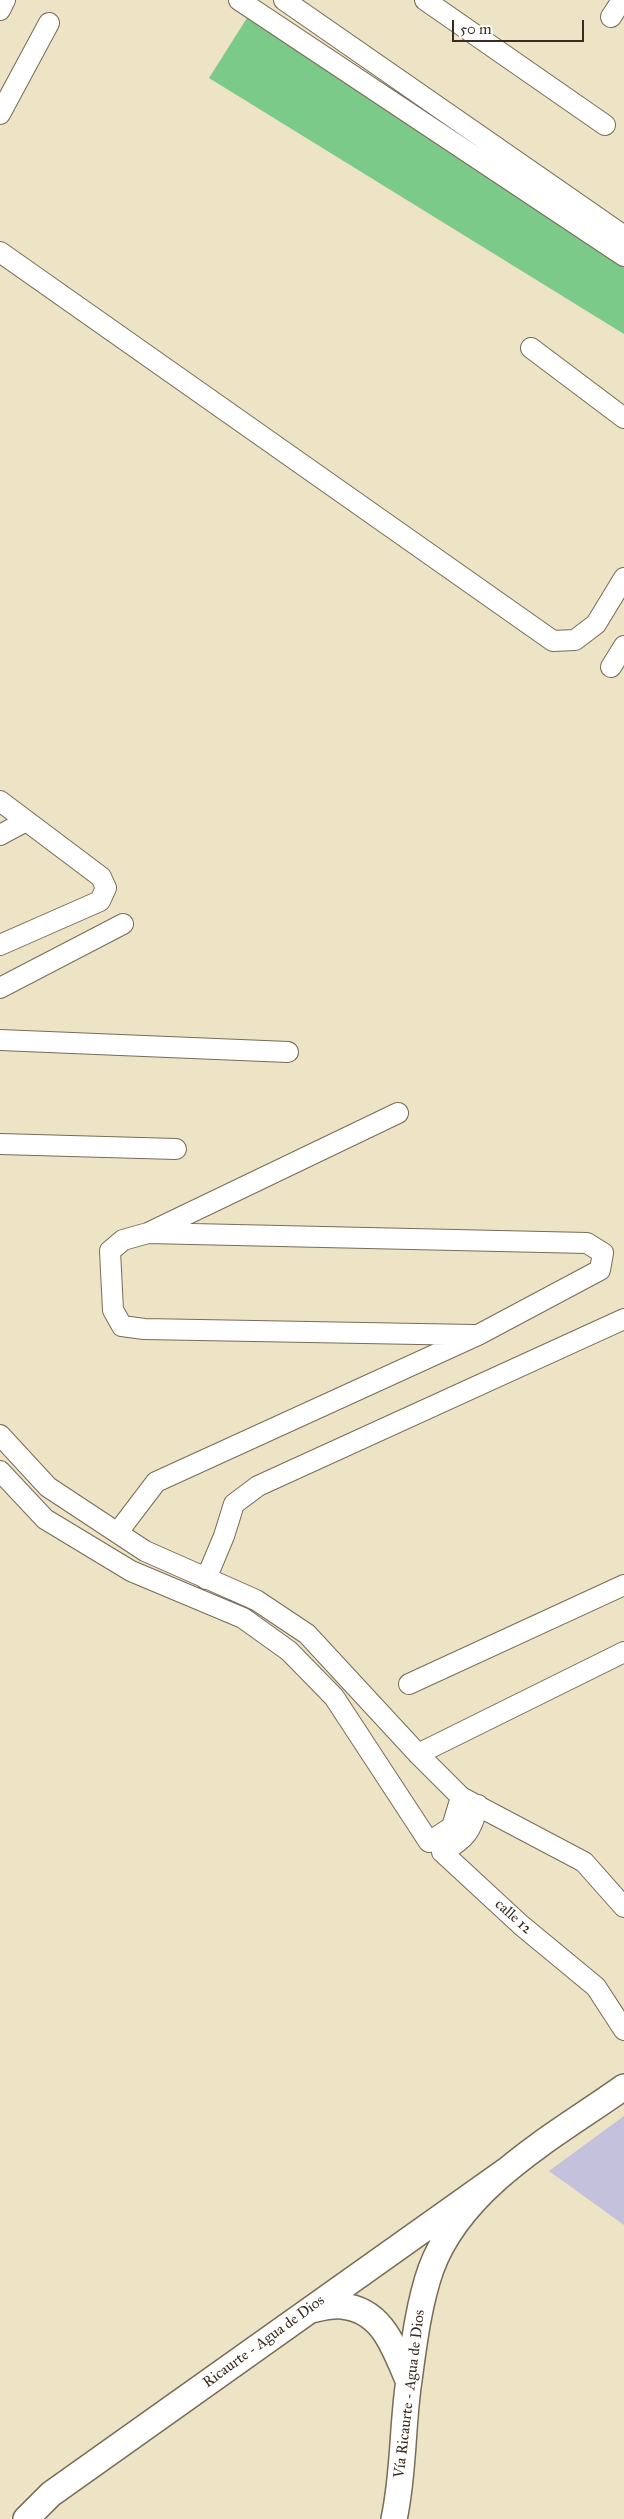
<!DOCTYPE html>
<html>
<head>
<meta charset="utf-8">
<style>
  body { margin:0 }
  #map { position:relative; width:624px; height:2519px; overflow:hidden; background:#ede3c5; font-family:"IM FELL Great Primer",serif }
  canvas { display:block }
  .scale { position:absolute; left:452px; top:20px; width:132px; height:22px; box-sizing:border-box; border:2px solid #3b2a1e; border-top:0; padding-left:6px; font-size:15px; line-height:18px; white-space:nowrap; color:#3b2a1e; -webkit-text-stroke:4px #fff; paint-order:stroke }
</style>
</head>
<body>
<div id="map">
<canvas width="624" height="2519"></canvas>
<div class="scale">50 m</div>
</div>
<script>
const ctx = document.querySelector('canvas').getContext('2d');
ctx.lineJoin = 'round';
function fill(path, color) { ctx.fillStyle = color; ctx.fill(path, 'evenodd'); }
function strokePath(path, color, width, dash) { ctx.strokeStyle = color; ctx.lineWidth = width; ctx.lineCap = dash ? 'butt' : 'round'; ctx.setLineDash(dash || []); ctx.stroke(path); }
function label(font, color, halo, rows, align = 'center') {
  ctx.font = font + ' "IM FELL Great Primer",serif'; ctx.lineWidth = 4; ctx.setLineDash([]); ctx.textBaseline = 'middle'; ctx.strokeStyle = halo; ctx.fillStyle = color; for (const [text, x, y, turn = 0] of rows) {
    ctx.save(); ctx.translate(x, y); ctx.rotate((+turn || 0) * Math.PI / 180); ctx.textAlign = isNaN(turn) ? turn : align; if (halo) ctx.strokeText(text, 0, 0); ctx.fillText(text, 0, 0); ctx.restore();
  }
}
fill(new Path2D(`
  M 624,2116 L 624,2225 L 549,2171 Z`), '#c3c1db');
fill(new Path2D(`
  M 247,18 L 624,264 L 624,334 L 209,78 Z`), '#7bca8a');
const minor = new Path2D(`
  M 239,0 L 624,256
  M 284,0 L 624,236
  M 425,0 L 605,125
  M 0,10 L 5,0
  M 611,17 L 622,0
  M 0,114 L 49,23
  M 0,252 L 553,641 L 575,640 L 596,624 L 624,578
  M 531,348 L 624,418
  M 611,667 L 624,646
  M 0,801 L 101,877 L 106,888 L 100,901 L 0,945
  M 0,835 L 26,821
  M 0,988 L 123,924
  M 0,1040 L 288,1052
  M 398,1113 L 148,1233 L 123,1240 L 110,1251 L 113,1310 L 122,1326 L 144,1329 L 474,1335
  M 0,1144 L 176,1149
  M 0,1435 L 48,1487 L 145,1551 L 256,1600 L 307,1634 L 418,1754 L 461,1797 L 584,1862 L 624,1907
  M 0,1471 L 45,1519 L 131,1571 L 243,1618 L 289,1651 L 334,1697 L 429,1842 L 452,1827 L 461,1797
  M 118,1532 L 156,1482 L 478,1335 L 600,1270 L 603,1253 L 587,1243 L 148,1233
  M 206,1579 L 224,1536 L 234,1504 L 258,1486 L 624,1319
  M 409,1684 L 624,1585
  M 418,1754 L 624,1652
  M 478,1805 C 472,1831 465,1840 442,1852 L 521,1925 L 596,1987 L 624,2030`);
const tertiary = new Path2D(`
  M 311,2310 C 320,2308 332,2305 342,2306 C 383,2310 394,2348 408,2380
  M 26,2519 L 51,2494 L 507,2170
  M 394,2519 C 404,2474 402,2426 409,2380 C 414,2343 419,2303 431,2269 C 462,2185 555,2136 624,2087`);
strokePath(minor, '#796b58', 22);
strokePath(tertiary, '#796b58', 28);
strokePath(minor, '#fff', 20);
strokePath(tertiary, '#fff', 25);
label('15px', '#3b2a1e', '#fff', [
  ["calle 12",513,1917,42],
  ["Ricaurte - Agua de Dios",264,2342,-36],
  ["Vía Ricaurte - Agua de Dios",410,2394,-83]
]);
</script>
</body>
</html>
